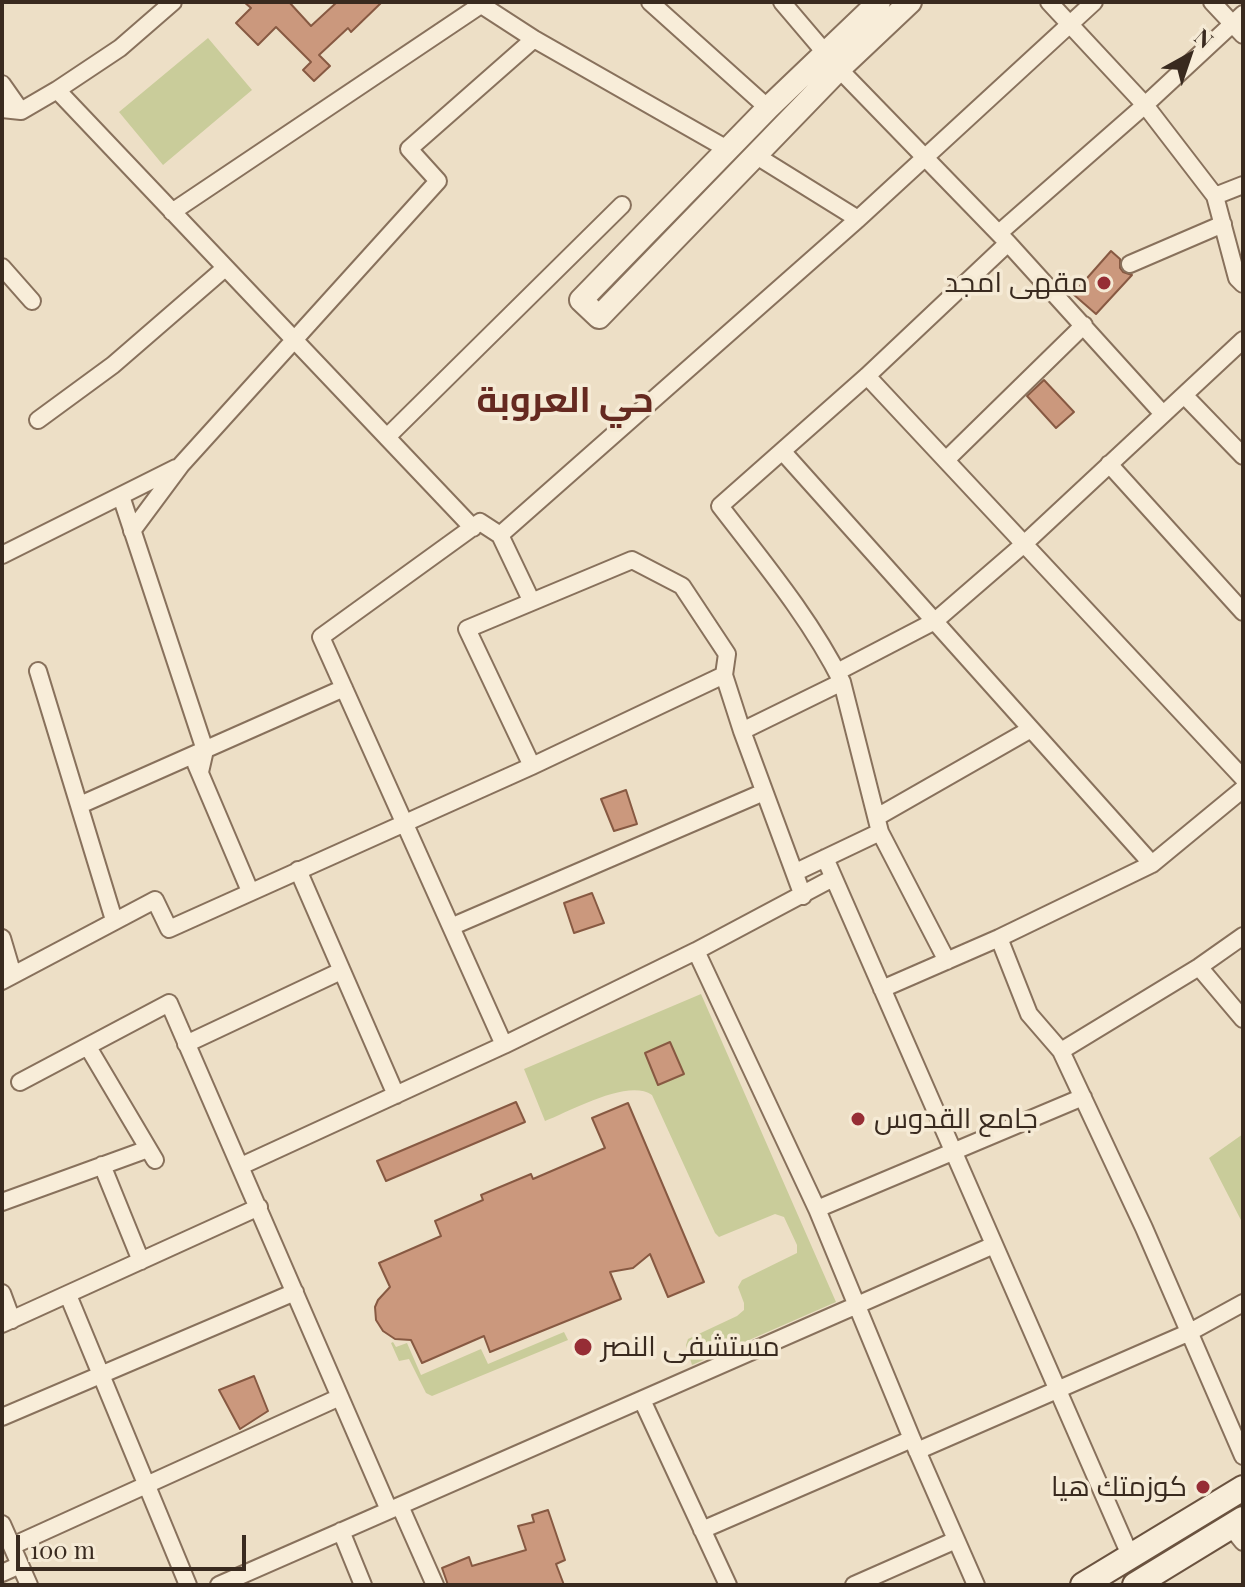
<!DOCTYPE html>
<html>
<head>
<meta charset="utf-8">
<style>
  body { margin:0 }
  #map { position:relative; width:1245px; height:1587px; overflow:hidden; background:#eddfc6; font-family:"Playfair Display",serif }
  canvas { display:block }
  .frame { position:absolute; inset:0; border:4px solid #392a1f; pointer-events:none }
  .north { position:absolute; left:1149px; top:16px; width:80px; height:80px; -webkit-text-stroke:6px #f5ead5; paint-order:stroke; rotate:40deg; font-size:22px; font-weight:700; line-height:32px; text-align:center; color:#392a1f }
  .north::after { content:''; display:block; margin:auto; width:28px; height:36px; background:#392a1f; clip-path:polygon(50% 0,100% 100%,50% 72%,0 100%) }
  .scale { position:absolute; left:16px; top:1535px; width:230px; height:36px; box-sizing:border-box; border:4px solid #392a1f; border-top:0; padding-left:10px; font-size:24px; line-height:28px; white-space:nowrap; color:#392a1f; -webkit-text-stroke:6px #f5ead5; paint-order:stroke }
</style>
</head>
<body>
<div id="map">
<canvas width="1245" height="1587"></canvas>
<div class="frame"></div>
<div class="north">N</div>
<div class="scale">100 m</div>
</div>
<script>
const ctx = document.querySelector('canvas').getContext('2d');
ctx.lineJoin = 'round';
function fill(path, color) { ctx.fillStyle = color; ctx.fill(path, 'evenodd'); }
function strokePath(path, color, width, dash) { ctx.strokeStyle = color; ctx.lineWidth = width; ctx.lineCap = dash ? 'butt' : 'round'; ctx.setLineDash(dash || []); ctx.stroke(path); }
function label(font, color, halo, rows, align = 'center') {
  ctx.font = font + ' "Playfair Display",Cairo,serif'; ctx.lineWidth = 7; ctx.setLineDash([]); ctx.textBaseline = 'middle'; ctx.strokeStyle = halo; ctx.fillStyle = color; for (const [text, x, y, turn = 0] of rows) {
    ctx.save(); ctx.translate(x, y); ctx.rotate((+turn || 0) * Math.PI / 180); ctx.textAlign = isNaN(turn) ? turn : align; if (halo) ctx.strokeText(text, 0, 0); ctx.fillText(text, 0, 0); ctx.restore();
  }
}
fill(new Path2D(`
  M 208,38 L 252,90 L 163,165 L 119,112 Z
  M 701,994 L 836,1302 L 692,1365 L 686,1345 L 688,1339 L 737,1316 L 744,1310 L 744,1303 L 738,1287 L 742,1280 L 797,1253 L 797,1245 L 784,1217 L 775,1214 L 719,1237 L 715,1233 L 652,1095 C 628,1078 571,1111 545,1121 L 524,1069 Z
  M 1243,1134 L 1243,1224 L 1209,1158 Z
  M 564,1332 L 568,1340 L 432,1396 L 426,1393 L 409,1359 L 399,1361 L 391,1343 L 393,1342 L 396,1347 L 407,1343 L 421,1375 L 481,1349 L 488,1364 Z`), '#c9cc9a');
const building = new Path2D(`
  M 244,2 L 289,2 L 311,26 L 337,2 L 382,2 L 351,32 L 348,28 L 319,55 L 330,66 L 314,81 L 303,70 L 311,62 L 276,27 L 258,45 L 236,23 L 251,8 Z
  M 1111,251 L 1120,259 L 1120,268 L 1123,272 L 1132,275 L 1096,314 L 1073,294 Z
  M 1044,380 L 1074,412 L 1056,428 L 1027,396 Z
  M 626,790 L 637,824 L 614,831 L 601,799 Z
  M 592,893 L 604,923 L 574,933 L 564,903 Z
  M 670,1042 L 684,1074 L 658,1085 L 645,1053 Z
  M 516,1102 L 525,1122 L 386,1181 L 377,1161 Z
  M 628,1103 L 704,1282 L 668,1297 L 650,1254 L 633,1268 L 610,1272 L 621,1299 L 490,1352 L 484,1336 L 422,1363 L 411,1340 L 395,1339 L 383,1331 L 376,1320 L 375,1307 L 378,1300 L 390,1287 L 379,1263 L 441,1236 L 435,1221 L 483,1200 L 481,1195 L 531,1174 L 533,1179 L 605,1148 L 592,1118 Z
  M 254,1376 L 268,1411 L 240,1429 L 219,1390 Z
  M 548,1510 L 565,1560 L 556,1564 L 564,1585 L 448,1585 L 442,1568 L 469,1557 L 472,1566 L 526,1550 L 518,1526 L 534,1522 L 532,1515 Z`);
fill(building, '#cb987d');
strokePath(building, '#875942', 2);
const minor = new Path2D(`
  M 477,2 L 534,39 L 727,149
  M 650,2 L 768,108
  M 782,2 L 839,69 L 1008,243 L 1163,414
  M 1049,2 L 1145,105 L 1215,196 L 1237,278 L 1243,284
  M 1212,2 L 1243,35
  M 2,84 L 21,111
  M 57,90 L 473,528
  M 2,109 L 21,111 L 57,90 L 120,48 L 173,2
  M 755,155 L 858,219
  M 1215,196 L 1243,185
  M 172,212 L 485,2
  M 999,233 L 1145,105 L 1243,14
  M 1130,264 L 1223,224
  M 2,267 L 32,301
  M 867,376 L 1243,778
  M 1184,395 L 1243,456
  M 38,420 L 113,365 L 225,268
  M 387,437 L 622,205
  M 783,452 L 1152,864
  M 946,460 L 1084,325
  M 1109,464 L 1243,612
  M 121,496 L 205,750 L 200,772
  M 132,531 L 181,465 L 438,181 L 409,149 L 534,39
  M 500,535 L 858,219 L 1094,2
  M 2,555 L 176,468
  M 38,671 L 114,920
  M 837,672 L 935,621 L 1024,544 L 1243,340
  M 742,731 L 842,682
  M 196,764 L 250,891
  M 532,766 L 467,629 L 632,560 L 682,586 L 727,654 L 724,675 L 742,731 L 803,896
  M 80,805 L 344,688
  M 877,817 L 1031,729
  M 825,858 L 1130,1555
  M 298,870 L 396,1095
  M 796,872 L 880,832
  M 453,926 L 764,792
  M 2,938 L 13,975
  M 999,938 L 1029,1014 L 1061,1051 L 1144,1228 L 1243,1456
  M 696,951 L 817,1209 L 912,1439 L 976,1585
  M 947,961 L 880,832 L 842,682 C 810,618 763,562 720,506 L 867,376 L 1008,243
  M 1199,967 L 1243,1019
  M 2,981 L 155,900 L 169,929 L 532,766 L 724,675
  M 882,989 L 999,938 L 1152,864 L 1243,789
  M 186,1044 L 341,971
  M 504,1045 L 321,637 L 480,522 L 500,535 L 531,600
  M 88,1047 L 155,1160
  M 1061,1051 L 1199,967 L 1243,936
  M 20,1082 L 169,1003 L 389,1510
  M 102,1165 L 141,1261
  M 241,1166 L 504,1045 L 696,951 L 833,878
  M 2,1202 L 148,1149
  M 817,1209 L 1083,1097
  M 2,1293 L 12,1320
  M 68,1295 L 188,1585
  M 2,1324 L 259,1207
  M 642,1400 L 728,1585
  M 2,1417 L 295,1292
  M 917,1451 L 1190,1332 L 1243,1303
  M 400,1506 L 435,1585
  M 2,1524 L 29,1585
  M 1230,1526 L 1243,1542
  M 702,1530 L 912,1439
  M 341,1531 L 363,1585
  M 12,1546 L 340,1397
  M 2,1573 L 20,1565
  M 219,1585 L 994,1245
  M 854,1585 L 956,1540`);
const tertiary = new Path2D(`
  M 879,2 L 768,108 L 581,300 L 599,317 L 839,69 L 910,2`);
const secondary = new Path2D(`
  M 1083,1585 L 1243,1488
  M 1135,1585 L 1243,1519`);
strokePath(minor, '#88715c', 20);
strokePath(tertiary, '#88715c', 26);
strokePath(secondary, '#6a523f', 28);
strokePath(minor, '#f8edd9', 16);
strokePath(tertiary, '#f8edd9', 22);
strokePath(secondary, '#f8edd9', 24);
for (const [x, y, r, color] of [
  [1104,283,8,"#962d35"],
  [858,1119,8,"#962d35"],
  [583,1347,10,"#962d35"],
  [1203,1487,8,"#962d35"]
]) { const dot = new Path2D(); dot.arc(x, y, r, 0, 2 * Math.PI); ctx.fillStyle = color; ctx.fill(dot); strokePath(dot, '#f5ead5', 3); }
label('28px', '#392a1f', '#f5ead5', [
  ["مقهى امجد",1088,283],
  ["جامع القدوس",874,1119,"left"],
  ["مستشفى النصر",601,1347,"left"],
  ["كوزمتك هيا",1187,1487]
], 'right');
label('bold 36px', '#652920', '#f5ead5', [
  ["حي العروبة",565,401]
]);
</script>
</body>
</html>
